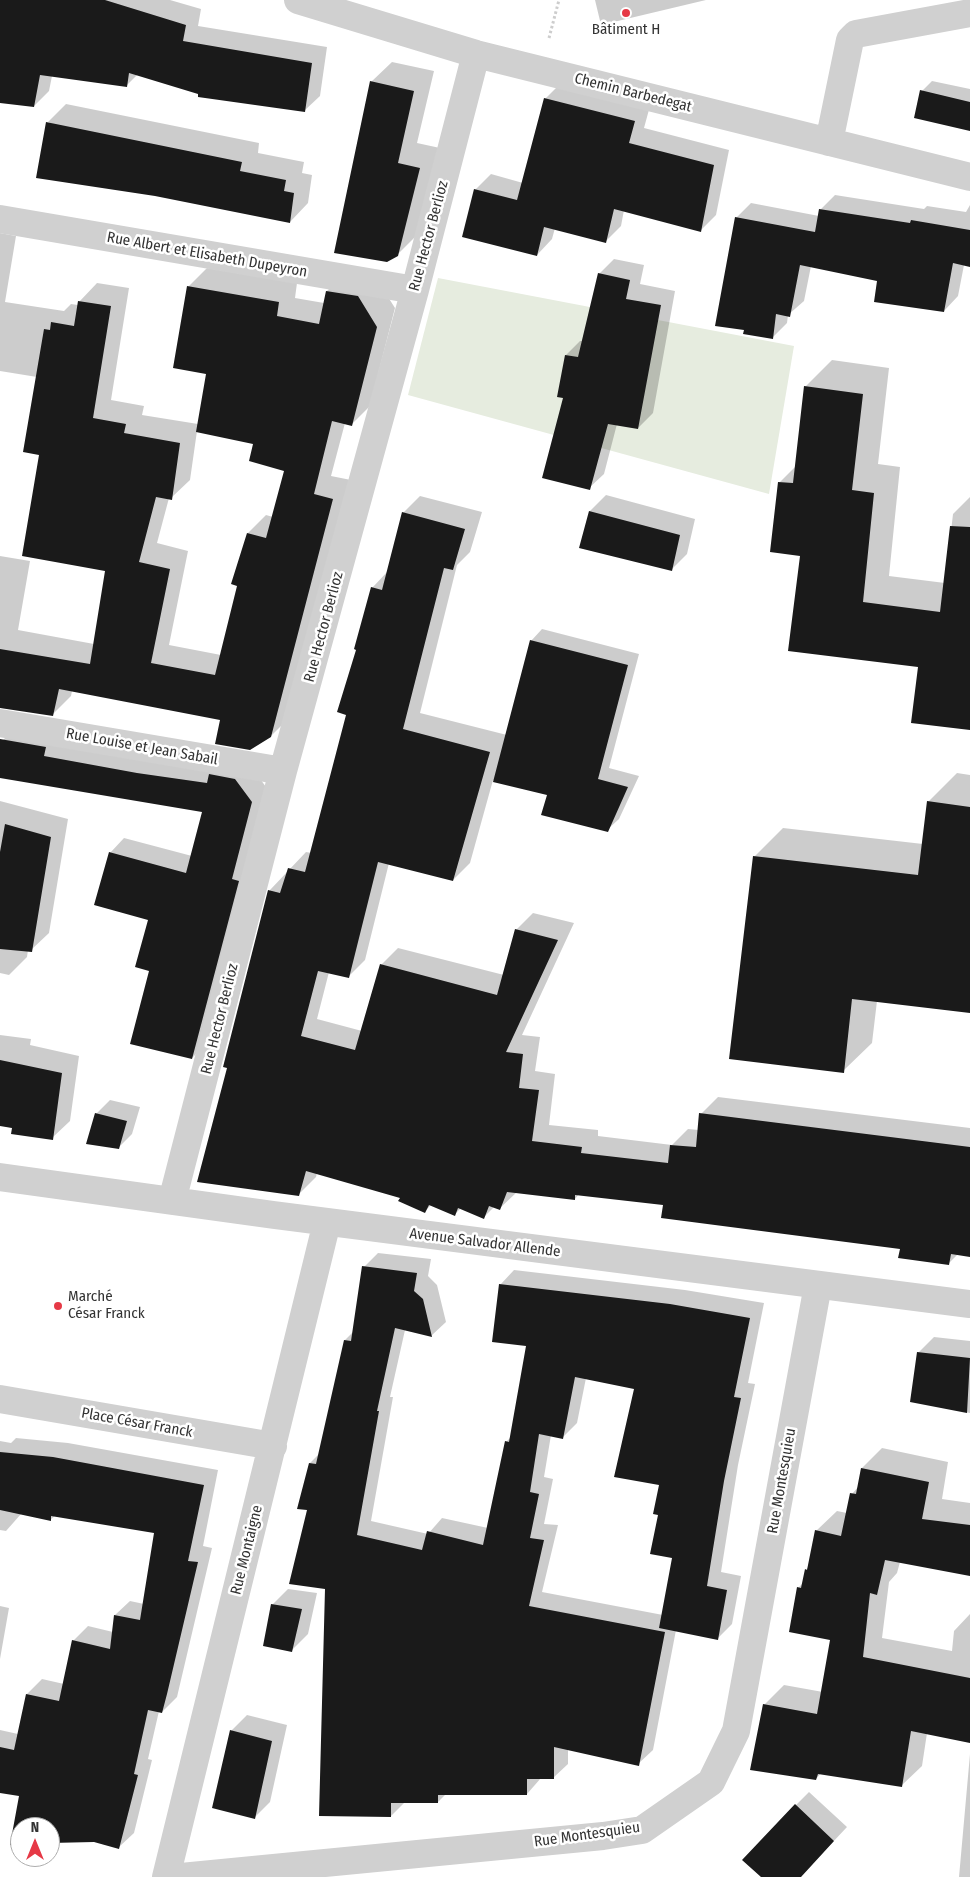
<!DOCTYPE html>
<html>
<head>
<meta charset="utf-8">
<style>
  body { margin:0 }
  #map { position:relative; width:970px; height:1877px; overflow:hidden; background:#fff; font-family:"Fira Sans Condensed",sans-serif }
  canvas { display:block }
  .north { position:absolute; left:10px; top:1817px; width:50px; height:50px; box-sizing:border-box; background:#fff; border:1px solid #adadad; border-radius:50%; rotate:0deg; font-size:14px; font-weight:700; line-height:20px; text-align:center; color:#333 }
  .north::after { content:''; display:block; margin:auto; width:18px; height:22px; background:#e63946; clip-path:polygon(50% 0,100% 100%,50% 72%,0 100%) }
</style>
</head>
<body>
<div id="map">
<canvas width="970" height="1877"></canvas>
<div class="north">N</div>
</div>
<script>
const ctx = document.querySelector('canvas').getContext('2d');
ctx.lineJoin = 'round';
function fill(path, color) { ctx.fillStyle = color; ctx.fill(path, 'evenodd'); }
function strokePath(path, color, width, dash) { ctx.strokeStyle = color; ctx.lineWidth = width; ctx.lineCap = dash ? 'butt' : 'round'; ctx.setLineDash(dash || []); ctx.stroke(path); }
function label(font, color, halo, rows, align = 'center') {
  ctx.font = font + ' "Fira Sans Condensed",sans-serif'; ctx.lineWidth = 5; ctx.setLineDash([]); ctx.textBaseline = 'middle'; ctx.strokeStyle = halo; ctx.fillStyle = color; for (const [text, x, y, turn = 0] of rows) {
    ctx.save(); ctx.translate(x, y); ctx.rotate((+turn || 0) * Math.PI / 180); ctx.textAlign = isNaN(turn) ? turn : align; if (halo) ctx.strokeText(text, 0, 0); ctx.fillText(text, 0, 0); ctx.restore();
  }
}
fill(new Path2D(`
  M 438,278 L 794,346 L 769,494 L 408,395 Z`), '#e6ecdf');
fill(new Path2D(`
  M 16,0 L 170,0 L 201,9 L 198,26 L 327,47 L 320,96 L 304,111 L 200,93 L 138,74 L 126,86 L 52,76 L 49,91 L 34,106 L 0,101 L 0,55 Z
  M 595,0 L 706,0 L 601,25 Z
  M 392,62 L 434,71 L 417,143 L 440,148 L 418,234 L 397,255 L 371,82 Z
  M 932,81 L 970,89 L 970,130 L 922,91 Z
  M 561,83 L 650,106 L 644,128 L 729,150 L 716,215 L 701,230 L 624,210 L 621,226 L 605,242 L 555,228 L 552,239 L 537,255 L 475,190 L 491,174 L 523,183 L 545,99 Z
  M 66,104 L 259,143 L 258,153 L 304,162 L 302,173 L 312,175 L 308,203 L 290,222 L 48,122 Z
  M 835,195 L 924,209 L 927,206 L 966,212 L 970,205 L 970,266 L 964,265 L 958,296 L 944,311 L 878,280 L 811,266 L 804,301 L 788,315 L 787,323 L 772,338 L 736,218 L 751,203 L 819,216 L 820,210 Z
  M 0,233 L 16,236 L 5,302 L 64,311 L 71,304 L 78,305 L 79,302 L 97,283 L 129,288 L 111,400 L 144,406 L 142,415 L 198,424 L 208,373 L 188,287 L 207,268 L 297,283 L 295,298 L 324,303 L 327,291 L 345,273 L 376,278 L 395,308 L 370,406 L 351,425 L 345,423 L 331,476 L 351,480 L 290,717 L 271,736 L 222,719 L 72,691 L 71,696 L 52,715 L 0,702 L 0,556 L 30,561 L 18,630 L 94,644 L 107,570 L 41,454 L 37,377 L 0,371 ZM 197,431 L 255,443 L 286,470 L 273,517 L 266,515 L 248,533 L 239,585 L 221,655 L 169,645 L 188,551 L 157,543 L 169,498 L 171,498 L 190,480 Z
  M 614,259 L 644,265 L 640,284 L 675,291 L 653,413 L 638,428 L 617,424 L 604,474 L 589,488 L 565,397 L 566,355 L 580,341 L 583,341 L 599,274 Z
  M 832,360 L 889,368 L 878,464 L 900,467 L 889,576 L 945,583 L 953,514 L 970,497 L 970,729 L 920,666 L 802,554 L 772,551 L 780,482 L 797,465 L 805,387 Z
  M 606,495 L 695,519 L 687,554 L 671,570 L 581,547 L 590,511 Z
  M 420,496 L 482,512 L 470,552 L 457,565 L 420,713 L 507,735 L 531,641 L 542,629 L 639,654 L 609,768 L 639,776 L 619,819 L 607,830 L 548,794 L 493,780 L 470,863 L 453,880 L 389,863 L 365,960 L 348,977 L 329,972 L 317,1019 L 362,1031 L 381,965 L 398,948 L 504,975 L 516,930 L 533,913 L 574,923 L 522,1035 L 540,1037 L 535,1071 L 555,1074 L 549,1125 L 598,1130 L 598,1136 L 672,1145 L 688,1129 L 699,1130 L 701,1114 L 718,1097 L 970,1128 L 970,1256 L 958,1254 L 949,1263 L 901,1248 L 664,1204 L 579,1194 L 575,1199 L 517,1192 L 499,1209 L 494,1207 L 483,1218 L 461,1208 L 454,1215 L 431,1205 L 425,1211 L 401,1197 L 317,1173 L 316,1177 L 299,1194 L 228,1067 L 224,1066 L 270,890 L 306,852 L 312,853 L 347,714 L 358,649 L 372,588 L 388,571 L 403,513 Z
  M 17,726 L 250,765 L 266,787 L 206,1044 L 192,1058 L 150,970 L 149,919 L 110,853 L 124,838 L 192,856 L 204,811 L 0,777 L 3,740 Z
  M 957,773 L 970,775 L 970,1012 L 877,1001 L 872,1043 L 843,1071 L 754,857 L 783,828 L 923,844 L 928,802 Z
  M 0,801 L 68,819 L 49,933 L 31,950 L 28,950 L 27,957 L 9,975 L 0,973 Z
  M 0,1035 L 31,1039 L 30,1045 L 79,1056 L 70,1121 L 52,1138 L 0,1125 Z
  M 110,1100 L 140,1107 L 132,1134 L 118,1148 L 96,1114 Z
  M 378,1253 L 431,1259 L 428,1276 L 437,1285 L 446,1322 L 431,1336 L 405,1330 L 390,1397 L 393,1397 L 371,1521 L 428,1534 L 442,1518 L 488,1528 L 506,1442 L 511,1437 L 527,1345 L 500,1285 L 514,1270 L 685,1290 L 764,1303 L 748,1383 L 755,1384 L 738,1465 L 721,1572 L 741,1576 L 732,1624 L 717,1639 L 676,1630 L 653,1750 L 638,1764 L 568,1748 L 568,1764 L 553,1778 L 541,1778 L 527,1794 L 446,1794 L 438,1802 L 405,1802 L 391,1816 L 326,1588 L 308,1509 L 310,1463 L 320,1453 L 345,1340 L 354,1331 L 364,1267 ZM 586,1378 L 635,1388 L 660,1484 L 673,1557 L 663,1615 L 542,1592 L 558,1525 L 544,1524 L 553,1479 L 544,1477 L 551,1435 L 563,1437 L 577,1423 Z
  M 934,1337 L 970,1341 L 970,1413 L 911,1401 L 918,1353 Z
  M 16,1438 L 68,1443 L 218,1470 L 203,1546 L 212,1548 L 177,1697 L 162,1712 L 159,1711 L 148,1759 L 152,1760 L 134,1833 L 119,1847 L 94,1840 L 50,1842 L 50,1827 L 20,1827 L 20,1843 L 11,1844 L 21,1795 L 0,1792 L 0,1730 L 18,1734 L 27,1694 L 42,1679 L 64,1684 L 73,1641 L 88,1626 L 113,1632 L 115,1615 L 130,1601 L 144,1604 L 155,1532 L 55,1516 L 50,1520 L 21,1514 L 6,1531 L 0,1530 L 0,1441 L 11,1443 Z
  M 882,1448 L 948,1462 L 942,1499 L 970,1503 L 970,1574 L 900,1562 L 897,1573 L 889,1582 L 882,1638 L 952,1651 L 954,1631 L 970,1614 L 970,1741 L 927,1733 L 922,1766 L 901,1786 L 821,1773 L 816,1779 L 764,1705 L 784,1685 L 823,1692 L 832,1639 L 798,1588 L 803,1583 L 806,1570 L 809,1566 L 816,1531 L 837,1511 L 847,1513 L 852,1494 L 858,1487 L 862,1468 Z
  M 288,1589 L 317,1593 L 308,1634 L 292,1650 L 272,1605 Z
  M 0,1606 L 9,1608 L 0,1659 Z
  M 247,1715 L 287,1725 L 270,1802 L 254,1818 L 214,1807 L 232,1730 Z
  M 970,1754 L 970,1877 L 959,1877 Z
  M 809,1792 L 847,1827 L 800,1877 L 763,1877 L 796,1805 Z`), '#0003');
fill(new Path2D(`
  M 0,0 L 105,0 L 186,25 L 183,41 L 312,63 L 305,112 L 198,97 L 198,94 L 129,73 L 127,87 L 40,75 L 34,107 L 0,103 Z
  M 370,81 L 414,91 L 398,163 L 420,168 L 398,256 L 387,262 L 334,253 Z
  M 920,90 L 970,102 L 970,131 L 914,118 Z
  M 544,98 L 635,121 L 629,143 L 714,165 L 701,232 L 614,209 L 606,243 L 544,227 L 537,256 L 462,237 L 474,189 L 517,200 Z
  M 46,122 L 242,162 L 240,171 L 286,180 L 284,191 L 294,193 L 290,223 L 155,196 L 36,178 Z
  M 819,209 L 910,223 L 911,220 L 970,230 L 970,267 L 953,263 L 944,312 L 874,302 L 877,281 L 800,265 L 790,317 L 776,314 L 773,339 L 743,334 L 744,330 L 715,326 L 735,217 L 815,232 Z
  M 598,273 L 630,280 L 626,299 L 661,305 L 638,429 L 608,424 L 590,490 L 542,478 L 563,398 L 557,397 L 565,355 L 578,357 Z
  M 187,286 L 279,302 L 277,316 L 319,324 L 326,291 L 358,296 L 377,327 L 352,426 L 332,421 L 314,494 L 333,499 L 271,737 L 250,750 L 215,744 L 220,720 L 59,689 L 53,716 L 0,708 L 0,649 L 90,664 L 105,571 L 22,556 L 39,455 L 23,452 L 44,329 L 50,330 L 51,322 L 74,326 L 78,301 L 111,306 L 93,418 L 126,424 L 124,433 L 180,443 L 172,500 L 156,497 L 139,562 L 170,569 L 151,663 L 215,675 L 237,586 L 231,584 L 247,533 L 266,538 L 284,471 L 249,461 L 253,444 L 196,432 L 206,374 L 173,368 Z
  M 804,386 L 863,394 L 852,490 L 874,493 L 863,602 L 940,612 L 950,526 L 970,527 L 970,730 L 911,723 L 918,667 L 788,651 L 800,556 L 770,552 L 778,482 L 793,483 Z
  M 589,511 L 680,535 L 672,571 L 579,548 Z
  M 402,512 L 465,529 L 453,570 L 444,568 L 403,729 L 490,752 L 453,881 L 378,862 L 349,978 L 318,971 L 301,1036 L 355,1050 L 380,964 L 497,995 L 515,929 L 558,940 L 506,1052 L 523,1054 L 519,1088 L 539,1090 L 532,1141 L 582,1147 L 581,1153 L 668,1163 L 670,1145 L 696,1147 L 699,1113 L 970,1147 L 970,1257 L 951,1254 L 949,1265 L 898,1258 L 900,1249 L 661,1218 L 663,1205 L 575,1195 L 575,1200 L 507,1192 L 500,1210 L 489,1206 L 484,1219 L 458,1208 L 455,1216 L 429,1205 L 425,1213 L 398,1201 L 400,1198 L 306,1171 L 299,1196 L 197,1182 L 227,1068 L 223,1067 L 268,890 L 280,893 L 288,868 L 305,872 L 346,715 L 337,712 L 356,650 L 354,649 L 371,587 L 382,590 Z
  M 530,640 L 628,665 L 598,779 L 628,787 L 608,832 L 541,815 L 547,795 L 493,782 Z
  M 0,739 L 46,747 L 44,756 L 137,773 L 207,783 L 209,774 L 235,779 L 252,802 L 232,879 L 239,881 L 192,1059 L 130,1044 L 149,971 L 135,967 L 148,920 L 94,905 L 109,852 L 186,873 L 202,812 L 0,778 Z
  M 927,801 L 970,807 L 970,1013 L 852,999 L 844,1073 L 729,1059 L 753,856 L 918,875 Z
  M 5,824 L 51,837 L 32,952 L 0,949 L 0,852 Z
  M 0,1060 L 62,1073 L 53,1140 L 11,1134 L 12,1128 L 0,1126 Z
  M 95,1113 L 127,1121 L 119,1149 L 86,1144 Z
  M 362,1266 L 417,1273 L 414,1291 L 423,1299 L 432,1337 L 395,1328 L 377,1411 L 379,1411 L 357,1535 L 422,1550 L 427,1531 L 483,1545 L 505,1441 L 509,1442 L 526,1346 L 492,1342 L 499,1284 L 670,1304 L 750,1318 L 734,1397 L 741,1398 L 724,1481 L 707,1586 L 727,1590 L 718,1640 L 659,1628 L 672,1558 L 650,1554 L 658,1515 L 653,1514 L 659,1485 L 614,1477 L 634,1389 L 575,1377 L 563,1439 L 539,1434 L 530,1492 L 539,1494 L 530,1538 L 544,1540 L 529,1606 L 665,1632 L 639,1766 L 554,1747 L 554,1779 L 527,1779 L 527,1795 L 438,1795 L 438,1803 L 391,1803 L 391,1817 L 319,1816 L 325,1589 L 289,1584 L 307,1510 L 297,1509 L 309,1463 L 316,1464 L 344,1340 L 351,1341 Z
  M 917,1352 L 970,1358 L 967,1413 L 910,1402 Z
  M 0,1452 L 53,1457 L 204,1485 L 188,1561 L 198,1562 L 167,1694 L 162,1713 L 148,1710 L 134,1774 L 138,1775 L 119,1849 L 94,1842 L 50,1843 L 50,1827 L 20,1827 L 20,1844 L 10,1845 L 19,1796 L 0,1793 L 0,1747 L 14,1750 L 26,1694 L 59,1701 L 72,1640 L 110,1649 L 114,1615 L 140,1620 L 154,1533 L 51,1516 L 51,1521 L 0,1510 Z
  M 861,1468 L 929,1482 L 922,1519 L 970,1525 L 970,1576 L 885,1560 L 877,1595 L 870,1593 L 863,1657 L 970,1678 L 970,1743 L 911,1731 L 902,1787 L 818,1774 L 816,1780 L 750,1770 L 763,1704 L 817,1714 L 830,1640 L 789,1632 L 797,1587 L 801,1588 L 805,1569 L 807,1570 L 815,1530 L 841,1536 L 850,1493 L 856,1494 Z
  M 271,1604 L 302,1609 L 292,1652 L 263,1646 Z
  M 230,1730 L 272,1741 L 255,1819 L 212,1808 Z
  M 795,1804 L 834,1841 L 801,1877 L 761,1877 L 742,1860 Z`), '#1a1a1a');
strokePath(new Path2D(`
  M 549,38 L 559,0`), '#cdcdcd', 3, [2.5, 2.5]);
strokePath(new Path2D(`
  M 298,0 L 476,54 L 970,177
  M 829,142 L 850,40 L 856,34 L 970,13
  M 0,219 L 415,290
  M 0,723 L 283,771
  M 0,1177 L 274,1215 L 970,1304
  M 172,1201 L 283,771 L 415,290 L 476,54
  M 0,1399 L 273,1446
  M 166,1877 L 327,1222
  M 181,1877 L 603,1836 L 642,1830 L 711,1782 L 736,1731 L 818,1285`), '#d0d0d0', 28);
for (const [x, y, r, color] of [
  [626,13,5,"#e63946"],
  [58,1306,5,"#e63946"]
]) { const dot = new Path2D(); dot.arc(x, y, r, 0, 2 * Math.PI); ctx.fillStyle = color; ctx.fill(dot); strokePath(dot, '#fff', 2); }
label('15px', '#333', '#fff', [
  ["Bâtiment H",626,30],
  ["Marché",68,1297,"left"],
  ["César Franck",68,1314,"left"]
]);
label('15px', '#333', '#fff', [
  ["Chemin Barbedegat",633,93,14],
  ["Rue Hector Berlioz",429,236,-75],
  ["Rue Albert et Elisabeth Dupeyron",207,255,10],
  ["Rue Hector Berlioz",324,627,-75],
  ["Rue Louise et Jean Sabail",142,747,10],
  ["Rue Hector Berlioz",220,1019,-76],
  ["Avenue Salvador Allende",485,1243,7],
  ["Place César Franck",137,1423,10],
  ["Rue Montesquieu",782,1481,-80],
  ["Rue Montaigne",247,1550,-76],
  ["Rue Montesquieu",587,1835,-8]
]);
</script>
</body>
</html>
